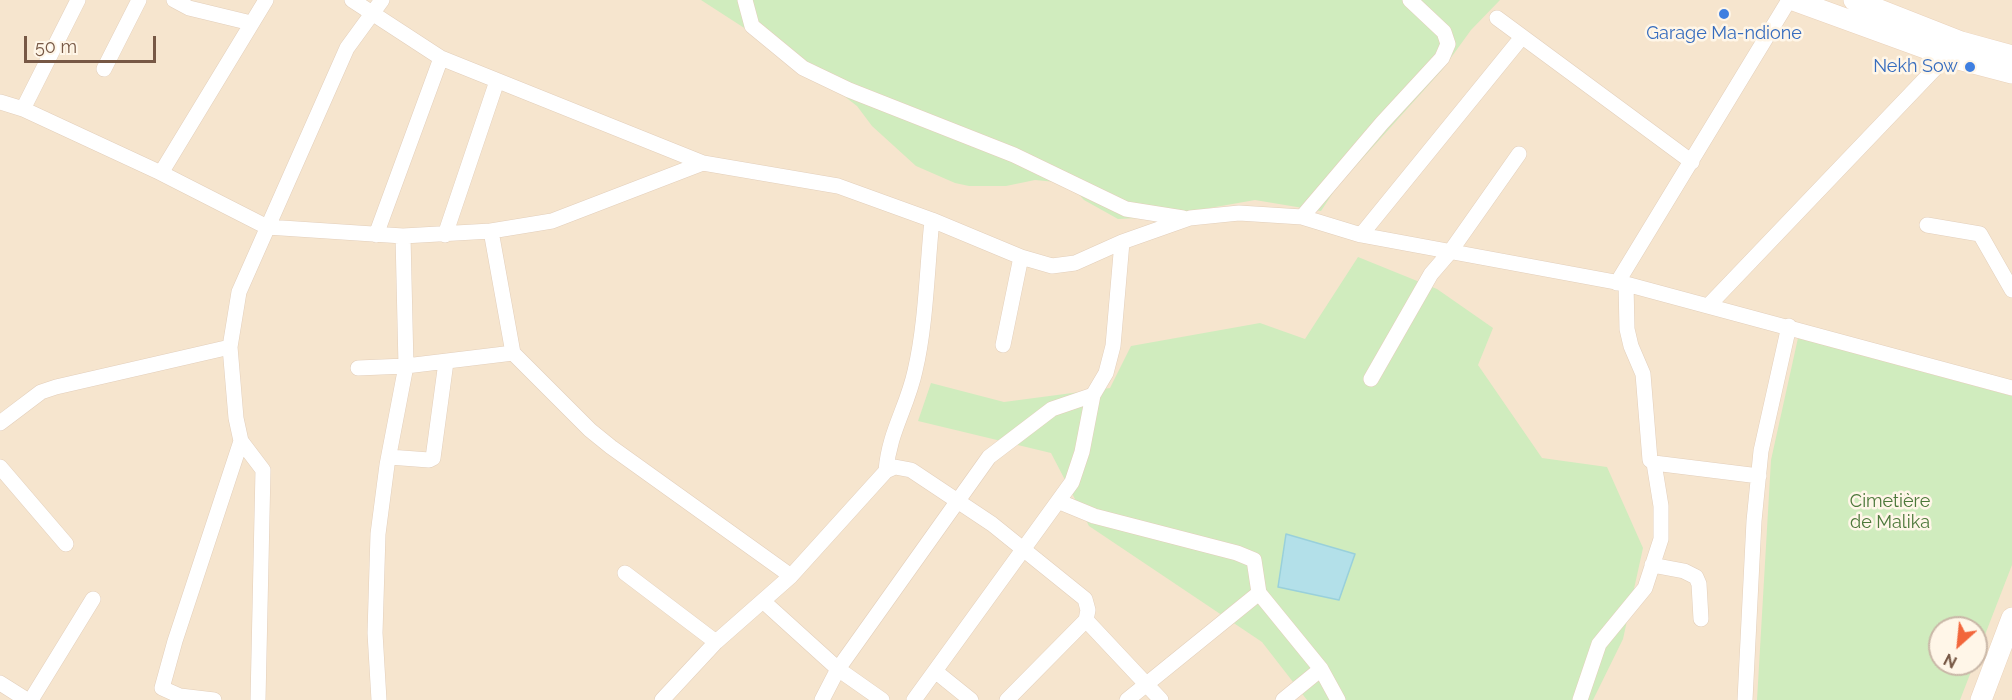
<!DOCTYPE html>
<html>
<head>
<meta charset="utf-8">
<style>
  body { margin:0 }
  #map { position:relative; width:2012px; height:700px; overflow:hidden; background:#fef3e0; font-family:Raleway,sans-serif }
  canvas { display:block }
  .north { position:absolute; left:1928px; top:616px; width:60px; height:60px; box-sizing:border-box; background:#fff6e8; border:2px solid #c9b7a7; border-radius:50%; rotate:207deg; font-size:16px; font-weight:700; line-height:24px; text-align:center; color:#775845 }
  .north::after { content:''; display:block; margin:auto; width:21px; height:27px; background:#f2663b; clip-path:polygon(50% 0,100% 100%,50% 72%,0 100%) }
  .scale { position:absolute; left:24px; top:36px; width:132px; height:27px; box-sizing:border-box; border:3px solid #775845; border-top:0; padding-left:8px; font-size:18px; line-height:21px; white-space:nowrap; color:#775845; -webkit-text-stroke:4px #fff6e8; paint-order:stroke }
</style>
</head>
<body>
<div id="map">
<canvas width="2012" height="700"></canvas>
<div class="north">N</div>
<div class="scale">50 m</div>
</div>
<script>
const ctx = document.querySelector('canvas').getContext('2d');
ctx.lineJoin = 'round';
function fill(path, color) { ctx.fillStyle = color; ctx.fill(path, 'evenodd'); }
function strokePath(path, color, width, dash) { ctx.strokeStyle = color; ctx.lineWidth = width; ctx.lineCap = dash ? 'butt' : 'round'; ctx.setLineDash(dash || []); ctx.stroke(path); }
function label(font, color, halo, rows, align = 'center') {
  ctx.font = font + ' Raleway,sans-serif'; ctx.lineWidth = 5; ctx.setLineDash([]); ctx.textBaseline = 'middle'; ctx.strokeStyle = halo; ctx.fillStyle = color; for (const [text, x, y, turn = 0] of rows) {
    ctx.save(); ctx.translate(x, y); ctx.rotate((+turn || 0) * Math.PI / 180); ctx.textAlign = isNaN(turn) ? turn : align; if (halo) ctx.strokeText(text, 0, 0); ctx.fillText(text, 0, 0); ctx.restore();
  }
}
fill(new Path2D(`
  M 0,0 L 2012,0 L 2012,700 L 0,700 ZM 1940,628 L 1976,628 L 1976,664 L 1940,664 Z`), '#f6e5ce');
fill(new Path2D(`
  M 701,0 L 1500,0 L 1471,30 L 1442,70 L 1336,188 L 1321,211 L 1255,200 L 1159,217 L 1118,219 L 1084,200 L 1072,187 L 1056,182 L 1035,180 L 1006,186 L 969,186 L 955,183 L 916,166 L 872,126 L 857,106 L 817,75 Z
  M 1358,257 L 1437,289 L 1493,328 L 1478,365 L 1542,458 L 1607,467 L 1643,548 L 1623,639 L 1593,700 L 1307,700 L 1262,642 L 1089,526 L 1051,453 L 918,421 L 931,383 L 1004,402 L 1110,388 L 1131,346 L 1260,323 L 1305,339 Z
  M 1798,338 L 2012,396 L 2012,565 L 1976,658 L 1976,628 L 1940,628 L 1940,664 L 1974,664 L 1960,700 L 1757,700 L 1771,460 Z`), '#d0ecbe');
const water = new Path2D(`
  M 1286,534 L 1355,554 L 1339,600 L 1278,587 Z`);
fill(water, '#b3e0e9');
strokePath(water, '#99d0db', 1.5);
const minor = new Path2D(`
  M 174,0 L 189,8 L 251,23
  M 352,0 L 441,58 L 703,163
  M 745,0 L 752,26 L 803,68 L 849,90 L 1014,155 L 1126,209 L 1183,218
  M 1497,18 L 1692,162
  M 104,69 L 139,0
  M 0,102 L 23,109 L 161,173 L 267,227 L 403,236 L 491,231 L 552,221 L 703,163 L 838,186 L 932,220 L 1021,257 L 1052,266 L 1075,263 L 1122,242 L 1190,218 L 1239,213 L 1302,217 L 1361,235 L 1626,284 L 2012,388
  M 23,109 L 78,0
  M 161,173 L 266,0
  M 1302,217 L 1382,123 L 1442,58 L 1448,44 L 1444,32 L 1410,0
  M 1927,225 L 1980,234 L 2012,290
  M 491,231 L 513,353 L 590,430 L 611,447 L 791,576
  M 376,235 L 441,58
  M 445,235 L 497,81
  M 1361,235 L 1522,37
  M 1617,283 L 1789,0
  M 1626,284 L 1627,329 L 1631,346 L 1643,374 L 1650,460 L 1654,463 L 1759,476
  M 1709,305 L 1947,56
  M 1003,345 L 1021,257
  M 358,368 L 406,366 L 513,353
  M 1371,379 L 1431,274 L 1450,252 L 1519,154
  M 0,423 L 41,392 L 56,387 L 230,347
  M 389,457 L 429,460 L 433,458 L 446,362
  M 0,467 L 66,544
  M 886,471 C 889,432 907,408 915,371 C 926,325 927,268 932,220
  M 1060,502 L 1094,516 L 1237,553 L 1254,560 L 1259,593 L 1321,669 L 1338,700
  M 1652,565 L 1684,571 L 1696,577 L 1699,584 L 1701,619
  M 625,573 L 716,642
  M 764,602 L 838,669 L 882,700
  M 1086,620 L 1161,700
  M 935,671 L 971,700
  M 0,683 L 27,700
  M 31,700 L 93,599
  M 214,700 L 180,696 L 162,688 L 175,641 L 241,441
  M 258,700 L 263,470 L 241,441 L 236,418 L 230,347 L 239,292 L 347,48 L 382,0
  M 379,700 L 375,633 L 378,534 L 387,465 L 406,366 L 403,236
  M 662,700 L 716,642 L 791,576 L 886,471 L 895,467 L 911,470 L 992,524 L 1085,599 L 1088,610 L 1086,620 L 1007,700
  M 822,700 L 838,669 L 989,457 L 1052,409 L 1093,395
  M 914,700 L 1072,482 L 1082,452 L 1093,395 L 1106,373 L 1113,346 L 1122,242
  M 1127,700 L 1259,593
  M 1283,700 L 1321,669
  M 1580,700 L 1599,644 L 1645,588 L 1661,539 L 1661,506 L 1654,463
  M 1745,700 L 1754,521 L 1761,451 L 1789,326`);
const secondary = new Path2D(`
  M 1793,0 L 1947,56 L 2012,73
  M 1854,0 L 1961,42 L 2012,56
  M 1981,700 L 2012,618`);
strokePath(minor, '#e3cfbb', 16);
strokePath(secondary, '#ead2bb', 22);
strokePath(minor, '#fff', 15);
strokePath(secondary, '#fff', 21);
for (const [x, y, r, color] of [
  [1724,14,6,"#3f7fe0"],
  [1970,67,6,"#3f7fe0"]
]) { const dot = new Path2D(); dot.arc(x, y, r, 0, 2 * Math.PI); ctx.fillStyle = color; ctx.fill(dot); strokePath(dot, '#fff6e8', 2); }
label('18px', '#366cbe', '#fff6e8', [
  ["Garage Ma-ndione",1724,34],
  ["Nekh Sow",1958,67,"right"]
]);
label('18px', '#4c783a', '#fff6e8', [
  ["Cimetière",1890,502],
  ["de Malika",1890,523]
]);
</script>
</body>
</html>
